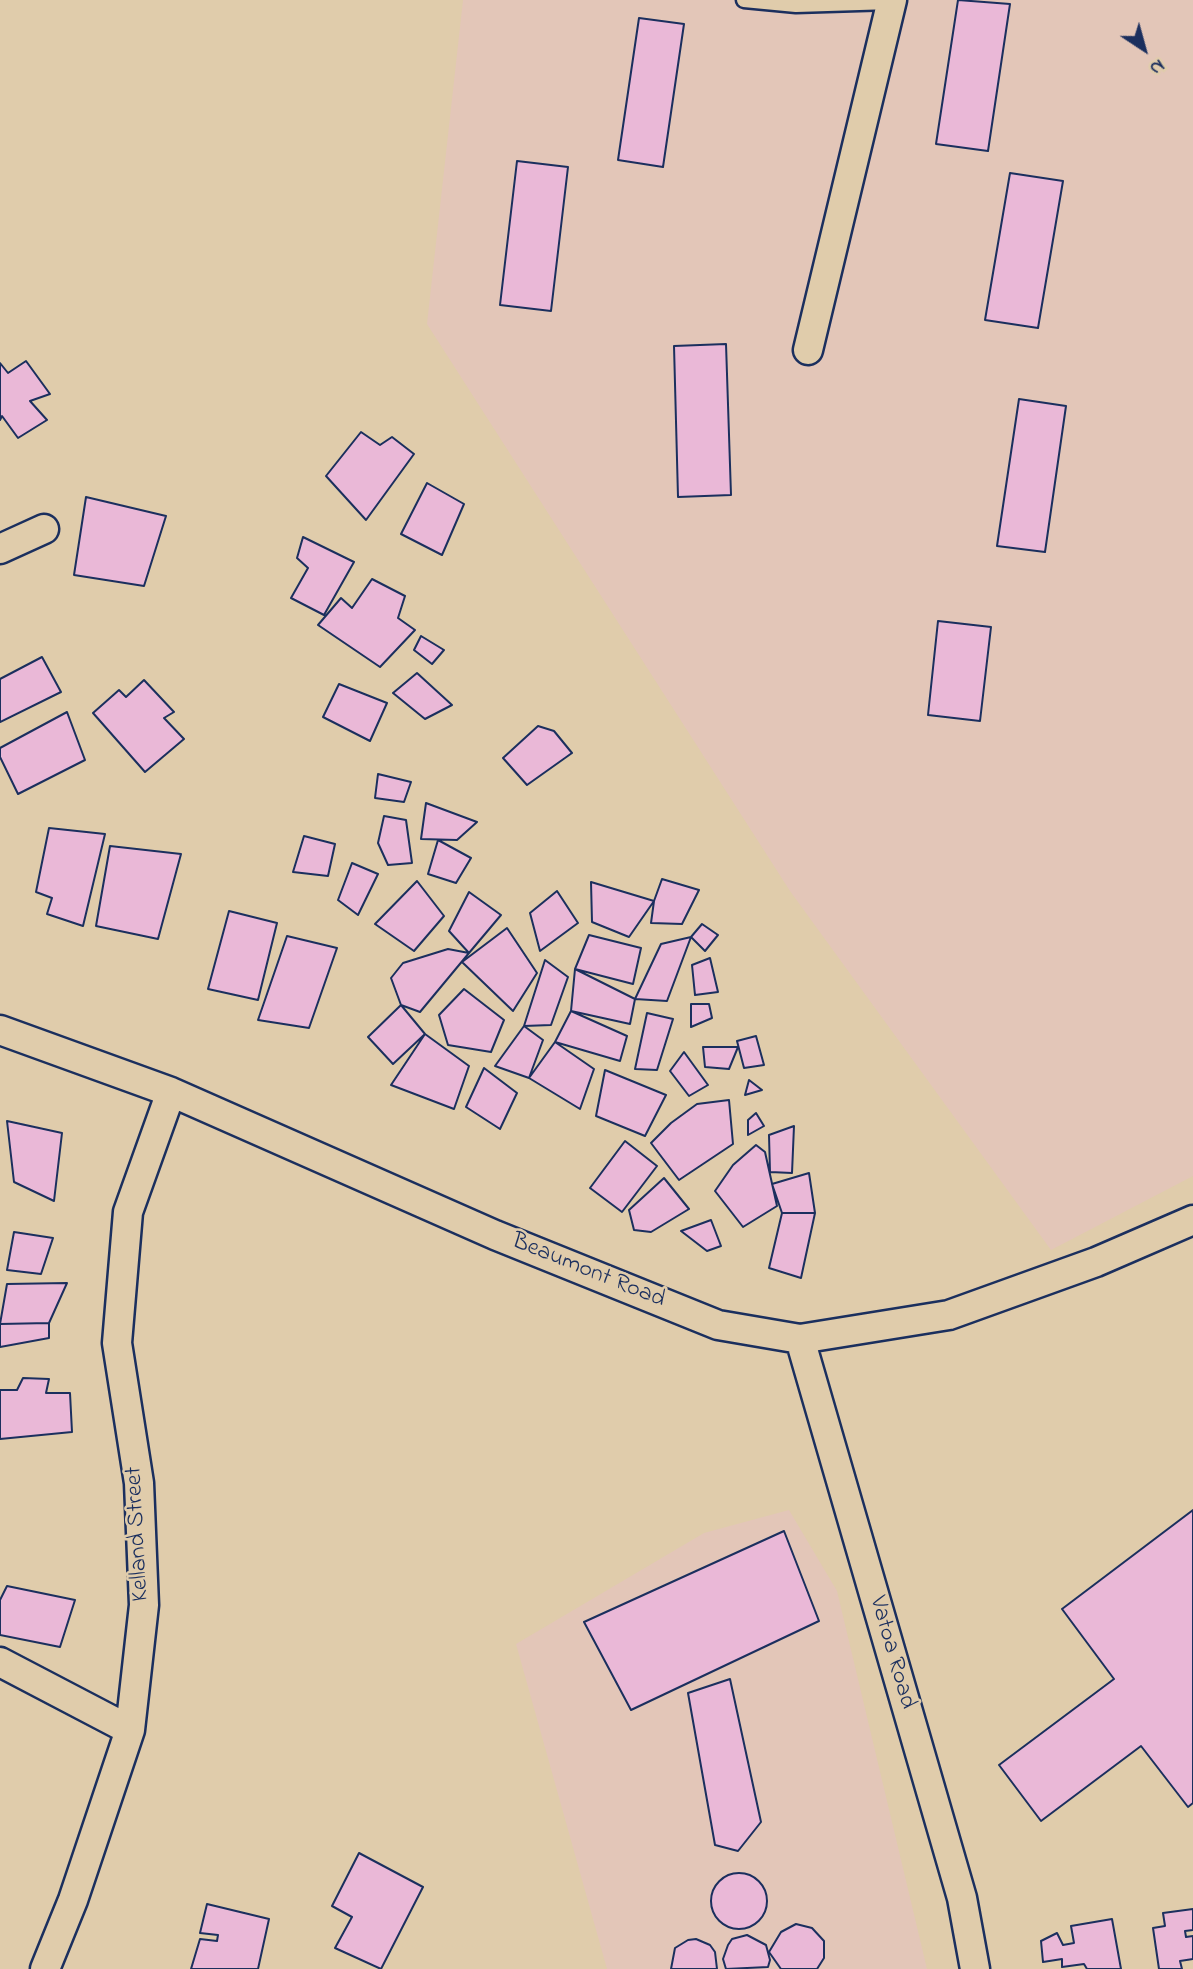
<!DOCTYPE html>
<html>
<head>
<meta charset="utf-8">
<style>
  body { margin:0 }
  #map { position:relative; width:1193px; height:1969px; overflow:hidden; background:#e0ccab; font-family:"Indie Flower",sans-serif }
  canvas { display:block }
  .north { position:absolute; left:1109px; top:14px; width:70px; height:70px; -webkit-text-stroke:5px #e0ccab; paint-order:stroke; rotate:144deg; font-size:19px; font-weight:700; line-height:28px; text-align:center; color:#1b2f5e }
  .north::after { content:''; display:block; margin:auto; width:24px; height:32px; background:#1b2f5e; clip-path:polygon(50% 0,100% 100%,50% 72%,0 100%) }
</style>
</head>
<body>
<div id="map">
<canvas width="1193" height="1969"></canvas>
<div class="north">N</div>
</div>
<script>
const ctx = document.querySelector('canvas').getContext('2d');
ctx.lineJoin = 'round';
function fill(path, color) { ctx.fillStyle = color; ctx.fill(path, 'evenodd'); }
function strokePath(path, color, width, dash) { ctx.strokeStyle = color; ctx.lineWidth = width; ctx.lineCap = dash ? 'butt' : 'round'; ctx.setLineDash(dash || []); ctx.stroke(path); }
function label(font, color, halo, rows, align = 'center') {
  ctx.font = font + ' "Indie Flower",sans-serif'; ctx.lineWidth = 5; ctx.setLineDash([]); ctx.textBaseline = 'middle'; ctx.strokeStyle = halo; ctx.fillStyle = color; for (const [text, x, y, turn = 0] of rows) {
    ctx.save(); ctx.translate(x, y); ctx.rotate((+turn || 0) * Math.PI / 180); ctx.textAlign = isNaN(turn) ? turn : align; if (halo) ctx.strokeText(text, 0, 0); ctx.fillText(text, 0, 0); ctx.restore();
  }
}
fill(new Path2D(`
  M 463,0 L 1193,0 L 1193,1176 L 1051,1250 L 790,891 L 427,324 Z
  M 789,1510 L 837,1591 L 927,1969 L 607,1969 L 516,1644 L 704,1533 Z`), '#e3c6b8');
const building = new Path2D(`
  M 958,0 L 1010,4 L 988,151 L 936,144 Z
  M 639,18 L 684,24 L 663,167 L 618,160 Z
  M 517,161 L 568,167 L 551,311 L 500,305 Z
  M 1010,173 L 1063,181 L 1038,328 L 985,320 Z
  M 726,344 L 731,495 L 678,497 L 674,346 Z
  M 26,361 L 50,394 L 30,401 L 47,420 L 18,438 L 2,416 L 0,420 L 0,363 L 8,373 Z
  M 1019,399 L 1066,406 L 1045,552 L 997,546 Z
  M 361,432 L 380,445 L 392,437 L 414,454 L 366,520 L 326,476 Z
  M 427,483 L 464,504 L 442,555 L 401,534 Z
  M 86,497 L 166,516 L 144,586 L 74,575 Z
  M 303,537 L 354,562 L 324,615 L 291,598 L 308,568 L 297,558 Z
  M 372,579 L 405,596 L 398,618 L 415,630 L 380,667 L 318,625 L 341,598 L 352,608 Z
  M 938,621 L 991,627 L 980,721 L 928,715 Z
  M 421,636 L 444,650 L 432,664 L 414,650 Z
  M 42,657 L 61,692 L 0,722 L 0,679 Z
  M 417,673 L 452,705 L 425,719 L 393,693 Z
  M 144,680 L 174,712 L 164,718 L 184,739 L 145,772 L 93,713 L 119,690 L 126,697 Z
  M 339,684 L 387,703 L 370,741 L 323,717 Z
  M 67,712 L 85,760 L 18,794 L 0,757 L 0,748 Z
  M 538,726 L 554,731 L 572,753 L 527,785 L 503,758 Z
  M 378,774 L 411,782 L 404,802 L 375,798 Z
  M 426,803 L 477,822 L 457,840 L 421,839 Z
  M 384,816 L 406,820 L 412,863 L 388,865 L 378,843 Z
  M 49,828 L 105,834 L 83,926 L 47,914 L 52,898 L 36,892 Z
  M 304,836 L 335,844 L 328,876 L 293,872 Z
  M 438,840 L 471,858 L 456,883 L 428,874 Z
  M 110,846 L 181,854 L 158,939 L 96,926 Z
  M 352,863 L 378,874 L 358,915 L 338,900 Z
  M 662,879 L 699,890 L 682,924 L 651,923 L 654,901 Z
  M 417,881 L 444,916 L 414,951 L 375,924 Z
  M 591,882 L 654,901 L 629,937 L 592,922 Z
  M 557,891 L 578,923 L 540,951 L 530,913 Z
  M 469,892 L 501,915 L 469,953 L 449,931 Z
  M 229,911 L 277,923 L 258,1000 L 208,989 Z
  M 702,924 L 718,935 L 705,951 L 691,937 Z
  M 507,928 L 537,973 L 513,1011 L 462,962 Z
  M 589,935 L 641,948 L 633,984 L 575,969 Z
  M 287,936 L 337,948 L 309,1028 L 258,1020 Z
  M 691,937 L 667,1001 L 635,999 L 661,944 Z
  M 448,949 L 469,953 L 420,1012 L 401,1005 L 391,978 L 403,963 Z
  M 710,958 L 718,992 L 695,995 L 692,965 Z
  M 545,960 L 568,977 L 551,1025 L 524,1026 Z
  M 575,969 L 635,999 L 630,1024 L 571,1011 Z
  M 464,989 L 504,1020 L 491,1052 L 448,1045 L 439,1015 Z
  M 691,1004 L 709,1004 L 712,1018 L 691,1027 Z
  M 401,1005 L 425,1034 L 393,1064 L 368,1037 Z
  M 571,1011 L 627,1036 L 620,1061 L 555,1042 Z
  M 647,1013 L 673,1019 L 657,1070 L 635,1069 Z
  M 524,1026 L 543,1040 L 529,1078 L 495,1066 Z
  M 425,1034 L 469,1066 L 454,1109 L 391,1085 Z
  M 756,1036 L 764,1065 L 744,1068 L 737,1041 Z
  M 555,1042 L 594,1069 L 580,1109 L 529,1078 Z
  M 703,1047 L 738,1047 L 729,1069 L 705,1067 Z
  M 684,1052 L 708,1085 L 689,1096 L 670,1071 Z
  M 484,1068 L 517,1093 L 500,1129 L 466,1107 Z
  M 605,1070 L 666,1095 L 645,1136 L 596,1116 Z
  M 749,1080 L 762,1090 L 745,1095 Z
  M 729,1100 L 733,1144 L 679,1180 L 651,1143 L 671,1123 L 697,1104 Z
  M 756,1113 L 764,1126 L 748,1135 L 748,1120 Z
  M 7,1121 L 62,1133 L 54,1201 L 14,1182 Z
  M 794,1126 L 792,1173 L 770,1172 L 769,1135 Z
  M 625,1141 L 657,1166 L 622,1212 L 590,1188 Z
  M 756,1145 L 765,1152 L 777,1206 L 743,1227 L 715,1191 L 733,1165 Z
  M 809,1173 L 815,1213 L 782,1213 L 772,1184 Z
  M 664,1178 L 689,1209 L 651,1232 L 634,1230 L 629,1210 Z
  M 782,1213 L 815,1213 L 801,1278 L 769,1268 Z
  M 711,1220 L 721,1246 L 707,1251 L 681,1231 Z
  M 14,1232 L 53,1238 L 41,1274 L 7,1270 Z
  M 67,1283 L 49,1323 L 0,1324 L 7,1284 Z
  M 49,1323 L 49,1338 L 0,1347 L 0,1324 Z
  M 23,1378 L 49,1379 L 46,1393 L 70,1393 L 72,1432 L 0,1439 L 0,1390 L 17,1390 Z
  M 1193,1510 L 1193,1803 L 1188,1807 L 1141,1746 L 1041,1821 L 999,1765 L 1114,1679 L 1062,1609 Z
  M 784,1531 L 819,1621 L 631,1710 L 584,1622 Z
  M 7,1586 L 75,1600 L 60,1647 L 0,1635 L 0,1600 Z
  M 730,1679 L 761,1822 L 738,1851 L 715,1845 L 688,1693 Z
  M 359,1853 L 423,1887 L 381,1969 L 335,1948 L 352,1917 L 332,1906 Z
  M711 1901a28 28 0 1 1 56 0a28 28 0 1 1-56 0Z
  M 207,1904 L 269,1919 L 258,1969 L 191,1969 L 200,1939 L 217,1941 L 218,1935 L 200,1933 Z
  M 1193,1909 L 1193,1930 L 1185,1931 L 1186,1937 L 1193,1936 L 1193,1959 L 1180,1961 L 1182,1969 L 1159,1969 L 1153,1928 L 1165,1926 L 1163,1913 Z
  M 1112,1919 L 1121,1969 L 1087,1969 L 1084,1964 L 1062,1967 L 1062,1959 L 1043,1962 L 1041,1941 L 1057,1933 L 1063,1945 L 1074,1943 L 1071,1926 Z
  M 796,1924 L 812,1928 L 824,1941 L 824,1958 L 817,1969 L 781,1969 L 769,1952 L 781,1932 Z
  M 747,1935 L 766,1945 L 770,1960 L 768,1967 L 726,1969 L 723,1959 L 728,1945 L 732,1939 Z
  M 696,1939 L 710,1945 L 715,1952 L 717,1969 L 671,1969 L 675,1948 L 688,1940 Z`);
fill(building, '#eab8d7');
strokePath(building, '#1b2f5e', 2);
const service = new Path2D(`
  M 744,0 L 796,5 L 891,2`);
const minor = new Path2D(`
  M 808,350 L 892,0
  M 0,549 L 44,529
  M 0,1030 L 171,1092 L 495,1235 L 718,1325 L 800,1339 L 949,1315 L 1096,1262 L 1193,1220
  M 800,1339 L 962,1898 L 975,1969
  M 0,1662 L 130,1730
  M 45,1969 L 73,1900 L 130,1730 L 144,1605 L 139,1483 L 117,1343 L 128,1212 L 171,1092`);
strokePath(service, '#1b2f5e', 19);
strokePath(minor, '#1b2f5e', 33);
strokePath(service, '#e0ccab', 14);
strokePath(minor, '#e0ccab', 28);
label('24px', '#1b2f5e', '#e0ccab', [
  ["Beaumont Road",588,1272,22],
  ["Kelland Street",139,1534,-93],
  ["Vatoa Road",891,1653,74]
]);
</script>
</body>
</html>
